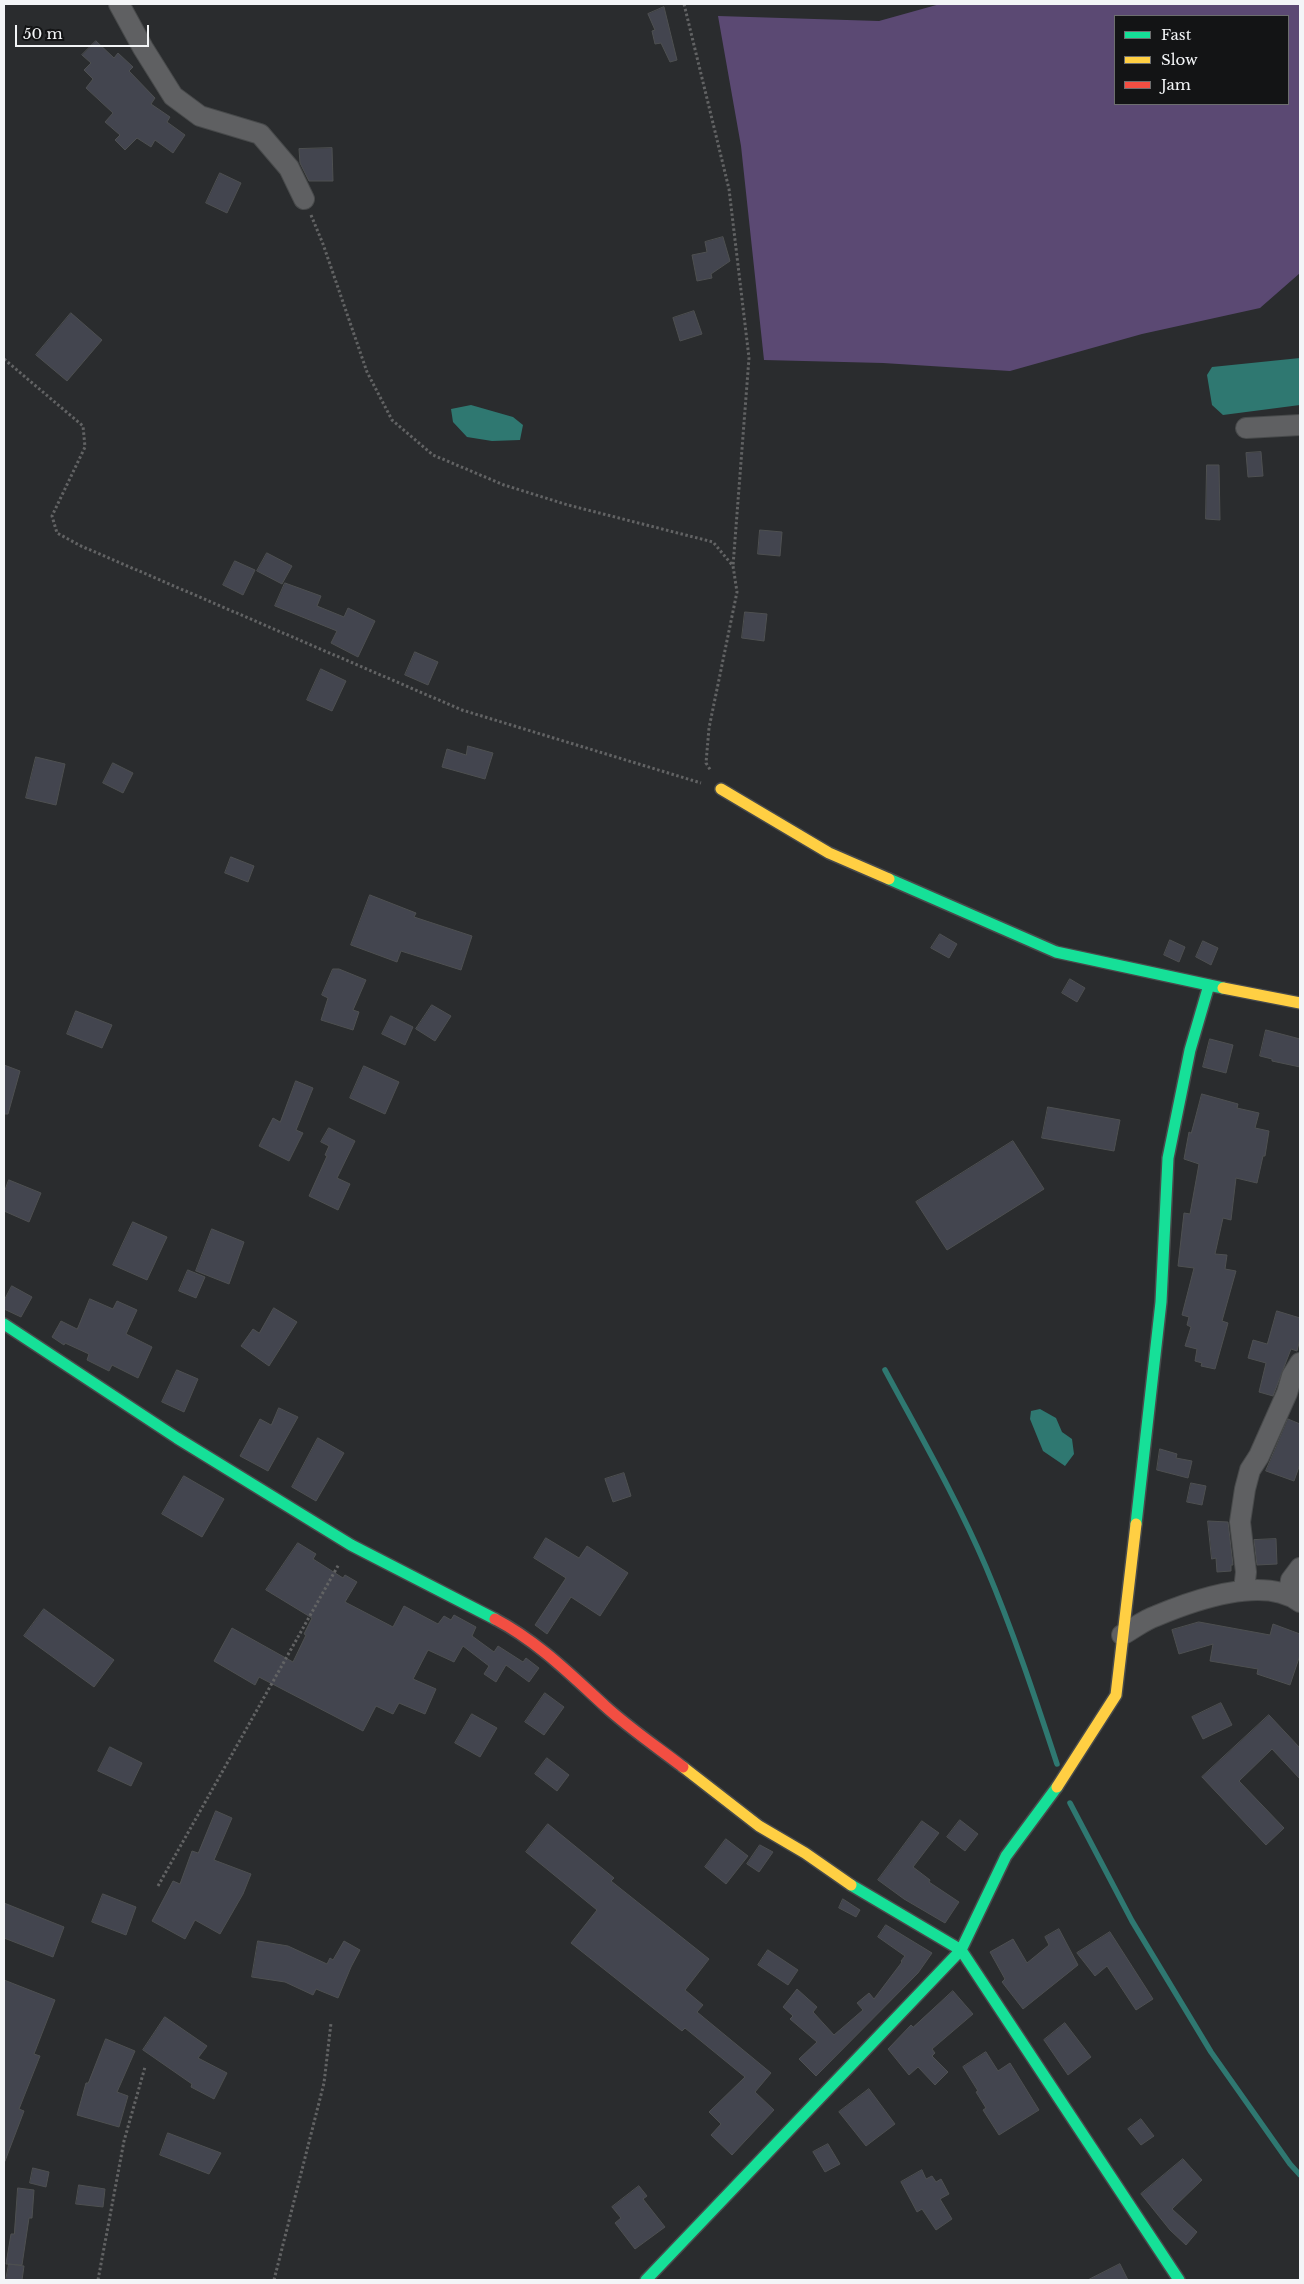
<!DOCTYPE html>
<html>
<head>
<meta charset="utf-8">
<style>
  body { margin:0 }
  #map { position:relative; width:1304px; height:2284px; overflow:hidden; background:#2a2c2e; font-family:"Libre Baskerville",serif }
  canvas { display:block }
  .frame { position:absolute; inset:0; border:5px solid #f3f5f7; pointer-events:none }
  .legend { position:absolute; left:1114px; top:15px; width:175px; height:90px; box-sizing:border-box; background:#131415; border:1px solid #6d6e6f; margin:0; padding:6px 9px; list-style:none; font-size:15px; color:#f3f5f7 }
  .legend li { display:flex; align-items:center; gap:10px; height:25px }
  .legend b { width:25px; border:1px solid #6d6e6f }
  .scale { position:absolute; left:15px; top:25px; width:134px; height:22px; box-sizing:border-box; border:2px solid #f3f5f7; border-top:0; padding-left:6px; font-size:15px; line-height:18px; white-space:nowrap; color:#f3f5f7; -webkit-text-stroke:4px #131415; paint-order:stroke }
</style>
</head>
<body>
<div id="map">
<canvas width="1304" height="2284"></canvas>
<div class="frame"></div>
<ul class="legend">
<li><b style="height:6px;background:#16e098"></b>Fast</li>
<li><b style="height:6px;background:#ffcf43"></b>Slow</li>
<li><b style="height:6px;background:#f24e42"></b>Jam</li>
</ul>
<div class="scale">50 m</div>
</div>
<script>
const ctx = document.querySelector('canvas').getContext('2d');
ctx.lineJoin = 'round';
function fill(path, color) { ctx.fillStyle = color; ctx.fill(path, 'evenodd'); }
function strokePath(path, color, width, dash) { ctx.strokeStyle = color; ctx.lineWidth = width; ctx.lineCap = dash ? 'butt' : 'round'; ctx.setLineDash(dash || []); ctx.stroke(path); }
fill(new Path2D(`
  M 940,4 L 1300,4 L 1300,273 L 1260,308 L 1142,334 L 1010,371 L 883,363 L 764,360 L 741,146 L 718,16 L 879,21 ZM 1115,16 L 1288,16 L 1288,104 L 1115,104 Z`), '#5b4973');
fill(new Path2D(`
  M 1300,358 L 1300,405 L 1223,415 L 1212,405 L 1207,375 L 1212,367 Z
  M 471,405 L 513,417 L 523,425 L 520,440 L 492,441 L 467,437 L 453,422 L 451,409 Z
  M 1040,1409 L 1056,1418 L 1062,1432 L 1072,1439 L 1074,1454 L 1065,1466 L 1043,1451 L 1030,1419 L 1031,1411 Z`), '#2f7871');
strokePath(new Path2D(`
  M 885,1370 C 920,1435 957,1499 986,1567 C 1013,1631 1035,1697 1057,1764
  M 1070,1803 L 1132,1921 L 1211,2052 L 1290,2164 L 1300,2175`), '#2f7871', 5.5);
const building = new Path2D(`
  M 664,7 L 677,60 L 670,62 L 661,43 L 655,44 L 652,31 L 655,30 L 648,14 Z
  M 96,41 L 114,58 L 118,53 L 133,67 L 129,71 L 155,98 L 151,104 L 170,117 L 167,122 L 185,135 L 173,153 L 155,140 L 151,147 L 137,138 L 125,150 L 115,140 L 120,135 L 105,122 L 113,113 L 86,88 L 93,79 L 84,70 L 91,63 L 82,55 Z
  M 332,148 L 333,181 L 309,181 L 300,163 L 299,149 Z
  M 220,173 L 241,183 L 227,213 L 206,203 Z
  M 723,237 L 730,261 L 711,274 L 712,278 L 697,281 L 692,255 L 707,252 L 705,242 Z
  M 694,311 L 702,334 L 680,341 L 673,318 Z
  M 71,313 L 102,340 L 67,381 L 36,355 Z
  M 1261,452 L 1263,476 L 1248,477 L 1246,453 Z
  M 1207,465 L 1219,465 L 1220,520 L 1206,519 Z
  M 760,530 L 782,532 L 780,556 L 758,554 Z
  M 267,553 L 292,566 L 282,584 L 257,571 Z
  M 235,561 L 255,570 L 243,595 L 223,585 Z
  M 285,583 L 321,596 L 317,606 L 344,617 L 348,608 L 375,621 L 358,657 L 331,643 L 337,631 L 275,606 Z
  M 745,612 L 767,614 L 764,641 L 742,638 Z
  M 415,652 L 438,662 L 428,685 L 405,675 Z
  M 321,669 L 346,681 L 332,711 L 307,700 Z
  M 468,746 L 493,753 L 485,779 L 442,767 L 447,749 L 466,755 Z
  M 36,757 L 65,764 L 56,805 L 26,798 Z
  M 113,763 L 133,773 L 123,793 L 103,783 Z
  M 231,857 L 254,866 L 248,882 L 225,873 Z
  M 370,895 L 416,913 L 414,917 L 472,936 L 461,970 L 401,951 L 397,962 L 351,945 Z
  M 940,934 L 957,944 L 949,958 L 931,948 Z
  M 1170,940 L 1185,947 L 1179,962 L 1164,955 Z
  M 1203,941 L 1218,948 L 1211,965 L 1196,957 Z
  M 333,969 L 339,969 L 366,980 L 353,1010 L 359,1012 L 353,1030 L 321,1020 L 328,998 L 322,995 Z
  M 1070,979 L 1085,988 L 1077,1002 L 1062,993 Z
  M 432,1005 L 451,1016 L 435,1041 L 416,1029 Z
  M 76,1011 L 112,1025 L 102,1048 L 67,1034 Z
  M 391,1016 L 413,1027 L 405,1045 L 382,1034 Z
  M 1266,1030 L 1300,1039 L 1300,1067 L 1272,1061 L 1272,1059 L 1260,1056 Z
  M 1210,1039 L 1233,1045 L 1226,1073 L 1203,1067 Z
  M 4,1065 L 20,1071 L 8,1114 L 4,1114 Z
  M 364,1066 L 399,1082 L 385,1114 L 350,1098 Z
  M 296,1081 L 313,1088 L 296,1130 L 303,1133 L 289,1161 L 259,1146 L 273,1118 L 280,1122 Z
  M 1202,1094 L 1238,1104 L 1237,1108 L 1259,1113 L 1255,1128 L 1269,1131 L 1265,1156 L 1263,1156 L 1257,1183 L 1236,1178 L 1231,1220 L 1223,1218 L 1215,1254 L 1227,1255 L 1225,1269 L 1236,1271 L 1222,1321 L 1228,1323 L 1215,1369 L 1201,1366 L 1202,1363 L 1195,1361 L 1197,1349 L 1185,1346 L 1191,1327 L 1187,1325 L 1189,1317 L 1182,1315 L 1194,1268 L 1178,1266 L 1184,1213 L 1190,1214 L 1199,1164 L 1184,1159 L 1189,1132 L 1191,1133 Z
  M 1048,1107 L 1120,1120 L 1114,1151 L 1042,1138 Z
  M 329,1128 L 355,1141 L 337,1178 L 350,1184 L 338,1210 L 309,1196 L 327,1156 L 325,1155 L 329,1146 L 321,1142 Z
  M 1013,1141 L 1044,1189 L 947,1250 L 916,1202 Z
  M 9,1180 L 41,1193 L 29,1222 L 4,1211 L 4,1193 Z
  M 133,1222 L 167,1237 L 147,1280 L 113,1265 Z
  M 212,1229 L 244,1242 L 229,1284 L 196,1271 Z
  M 188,1270 L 205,1277 L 196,1298 L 179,1291 Z
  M 12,1286 L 32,1297 L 21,1317 L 4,1309 L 4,1301 Z
  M 90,1299 L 113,1309 L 117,1301 L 137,1310 L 126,1334 L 152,1347 L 138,1378 L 112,1365 L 109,1371 L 87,1360 L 89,1354 L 65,1343 L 64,1345 L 52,1337 L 61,1321 L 77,1329 Z
  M 274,1308 L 297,1322 L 269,1366 L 241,1346 L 253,1329 L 259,1333 Z
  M 1277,1311 L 1300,1318 L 1300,1339 L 1297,1351 L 1291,1349 L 1273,1396 L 1259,1392 L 1266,1363 L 1248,1358 L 1253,1340 L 1267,1344 Z
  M 177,1370 L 198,1379 L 184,1412 L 162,1402 Z
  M 279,1408 L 298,1417 L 268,1471 L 240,1456 L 260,1419 L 271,1425 Z
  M 1288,1419 L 1300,1424 L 1300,1464 L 1294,1481 L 1266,1471 Z
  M 318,1438 L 344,1453 L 316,1501 L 292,1487 Z
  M 1160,1449 L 1177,1454 L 1176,1458 L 1192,1461 L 1188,1478 L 1157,1470 Z
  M 624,1473 L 631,1496 L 613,1502 L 605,1479 Z
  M 184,1476 L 224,1499 L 202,1537 L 162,1514 Z
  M 1191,1483 L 1206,1486 L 1202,1505 L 1187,1502 Z
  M 1208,1521 L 1228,1522 L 1233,1565 L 1231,1565 L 1231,1571 L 1217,1572 L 1216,1558 L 1212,1559 Z
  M 546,1538 L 579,1558 L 587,1546 L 628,1573 L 600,1616 L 571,1597 L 547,1634 L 535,1625 L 566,1578 L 534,1558 Z
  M 1276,1539 L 1277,1564 L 1257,1565 L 1254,1540 Z
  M 298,1543 L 316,1554 L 313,1559 L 343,1578 L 345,1575 L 357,1582 L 345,1602 L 393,1627 L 404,1606 L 438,1624 L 444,1616 L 451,1620 L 454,1615 L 476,1627 L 472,1636 L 494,1652 L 498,1646 L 523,1662 L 526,1658 L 539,1668 L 529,1682 L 506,1665 L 496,1682 L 484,1674 L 489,1666 L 463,1646 L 454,1662 L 428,1650 L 413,1679 L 436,1689 L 425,1714 L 399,1703 L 393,1714 L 376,1706 L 363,1731 L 259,1677 L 255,1685 L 214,1661 L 232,1628 L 293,1662 L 306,1635 L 304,1634 L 312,1618 L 266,1590 Z
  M 44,1609 L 114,1660 L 94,1687 L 24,1636 Z
  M 1199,1622 L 1270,1635 L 1273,1624 L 1300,1634 L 1300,1655 L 1290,1685 L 1257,1674 L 1258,1669 L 1210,1661 L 1213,1644 L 1179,1654 L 1172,1630 Z
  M 545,1693 L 564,1707 L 544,1735 L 525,1722 Z
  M 1221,1703 L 1232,1725 L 1203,1739 L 1192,1717 Z
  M 472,1714 L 497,1728 L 480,1757 L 455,1743 Z
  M 1269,1715 L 1300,1748 L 1300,1779 L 1272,1749 L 1239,1781 L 1284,1828 L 1266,1845 L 1202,1777 Z
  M 110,1747 L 142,1763 L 131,1786 L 98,1771 Z
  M 547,1758 L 569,1775 L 557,1791 L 535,1774 Z
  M 216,1811 L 232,1818 L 214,1860 L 251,1874 L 243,1894 L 220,1934 L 195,1920 L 185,1939 L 152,1921 L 173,1881 L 180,1884 L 192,1851 L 198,1853 Z
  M 960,1820 L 978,1834 L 965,1851 L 947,1837 Z
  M 922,1821 L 939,1833 L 913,1867 L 930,1880 L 929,1882 L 959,1902 L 945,1923 L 904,1899 L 878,1880 Z
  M 548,1824 L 614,1878 L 611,1881 L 709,1959 L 685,1990 L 703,2005 L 697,2012 L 771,2073 L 755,2092 L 774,2110 L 732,2155 L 711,2135 L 721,2124 L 709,2112 L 745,2077 L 685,2028 L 682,2031 L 571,1943 L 597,1910 L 526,1852 Z
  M 726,1839 L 748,1856 L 726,1884 L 705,1867 Z
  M 760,1845 L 773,1852 L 759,1872 L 747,1864 Z
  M 103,1894 L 136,1907 L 126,1935 L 92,1922 Z
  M 843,1899 L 860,1910 L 856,1917 L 839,1908 Z
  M 4,1903 L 64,1927 L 53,1957 L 4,1938 Z
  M 886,1925 L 932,1953 L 918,1973 L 816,2076 L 799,2059 L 817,2042 L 790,2019 L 793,2016 L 783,2007 L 797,1989 L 817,2007 L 813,2012 L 834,2035 L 863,2010 L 857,2003 L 869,1993 L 874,1999 L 902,1962 L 901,1961 L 905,1956 L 878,1937 Z
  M 1059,1929 L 1078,1965 L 1023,2009 L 1002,1982 L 1005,1979 L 990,1952 L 1013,1939 L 1027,1963 L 1049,1945 L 1045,1937 Z
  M 1110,1932 L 1153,1999 L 1136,2010 L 1107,1966 L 1095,1976 L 1077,1953 Z
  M 258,1941 L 288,1946 L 327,1964 L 330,1958 L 333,1960 L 344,1941 L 360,1950 L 351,1967 L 338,1998 L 316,1989 L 313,1995 L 285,1982 L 252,1977 Z
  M 768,1950 L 798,1970 L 788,1985 L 758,1965 Z
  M 4,1980 L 55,2000 L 34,2054 L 40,2056 L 19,2109 L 24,2111 L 5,2161 Z
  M 953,1991 L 973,2014 L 932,2049 L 935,2053 L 932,2056 L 948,2072 L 935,2085 L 918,2067 L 909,2075 L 888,2049 L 911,2025 L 913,2027 Z
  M 165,2017 L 207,2046 L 198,2058 L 227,2073 L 214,2099 L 191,2087 L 192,2084 L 143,2050 Z
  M 1065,2023 L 1091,2057 L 1068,2075 L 1044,2040 Z
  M 106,2039 L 135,2051 L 117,2092 L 128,2096 L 119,2127 L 77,2115 L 86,2083 L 88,2083 Z
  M 986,2052 L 998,2071 L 1010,2063 L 1039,2110 L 999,2135 L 983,2110 L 986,2108 L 976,2092 L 978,2091 L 963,2067 Z
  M 869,2089 L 895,2124 L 866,2146 L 839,2112 Z
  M 1141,2119 L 1154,2136 L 1141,2145 L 1128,2129 Z
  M 168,2133 L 221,2153 L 209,2174 L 160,2155 Z
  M 828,2144 L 840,2164 L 825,2172 L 813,2152 Z
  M 1183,2159 L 1202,2180 L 1172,2209 L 1197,2232 L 1186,2245 L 1170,2230 L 1141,2194 Z
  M 33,2168 L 49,2172 L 46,2187 L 30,2183 Z
  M 922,2170 L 926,2179 L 932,2176 L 936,2182 L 941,2179 L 949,2194 L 940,2199 L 952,2219 L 936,2230 L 922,2209 L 917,2212 L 901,2182 Z
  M 79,2185 L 105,2189 L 103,2207 L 76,2204 Z
  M 639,2186 L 647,2196 L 643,2199 L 665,2227 L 635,2249 L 615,2223 L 621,2218 L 612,2207 Z
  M 18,2188 L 34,2190 L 32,2218 L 29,2218 L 22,2265 L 6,2264 L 11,2234 L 14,2234 Z
  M 9,2264 L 24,2266 L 22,2280 L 6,2280 Z
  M 1120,2264 L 1128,2280 L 1088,2280 Z`);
fill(building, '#43454f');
strokePath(building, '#4e5051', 1);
const street = new Path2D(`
  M 119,4 L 143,48 L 173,96 L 200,116 L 260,134 L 289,168 L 304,199
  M 1246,428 L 1300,425
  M 1244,1590 L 1246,1572 L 1240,1522 L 1245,1489 L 1250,1470 L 1259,1456 L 1287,1393 L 1292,1376 L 1300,1363
  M 1289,1594 L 1291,1580 L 1300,1568
  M 1122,1635 C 1133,1629 1144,1620 1156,1616 C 1194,1600 1264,1575 1300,1602`);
const fast = new Path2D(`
  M 889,879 L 1056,952 L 1223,988
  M 4,1324 L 177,1438 L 351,1545 L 495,1619
  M 1136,1524 L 1161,1302 L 1168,1158 L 1190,1050 L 1209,985
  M 851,1885 L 961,1950 L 1179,2280
  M 646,2280 L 961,1950 L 1006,1856 L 1057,1787`);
const slow = new Path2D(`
  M 721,789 L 829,853 L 889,879
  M 1223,988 L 1300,1003
  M 683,1767 L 759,1826 L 805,1853 L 851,1885
  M 1057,1787 L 1116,1695 L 1136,1524`);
const jam = new Path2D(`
  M 495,1619 C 537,1641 570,1674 605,1706 C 629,1728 657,1747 683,1767`);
strokePath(street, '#484a4b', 22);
strokePath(fast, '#484a4b', 14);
strokePath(slow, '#484a4b', 14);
strokePath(jam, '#484a4b', 14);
strokePath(new Path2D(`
  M 684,4 L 729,189 L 749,358 L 733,566
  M 311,215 L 323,244 L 367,372 L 392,420 L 433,455 L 504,485 L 568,505 L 713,542 L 733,566 L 737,592 L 709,728 L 706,763 L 711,771
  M 4,359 L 83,426 L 85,447 L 52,516 L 57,533 L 81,546 L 462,710 L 701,783
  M 158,1886 L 339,1564
  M 98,2280 L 124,2141 L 145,2067
  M 274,2280 L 324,2083 L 331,2023`), '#626364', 3, [2.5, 2.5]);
strokePath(street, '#5f6062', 20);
strokePath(fast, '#16e098', 11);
strokePath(slow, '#ffcf43', 11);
strokePath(jam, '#f24e42', 11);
</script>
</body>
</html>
